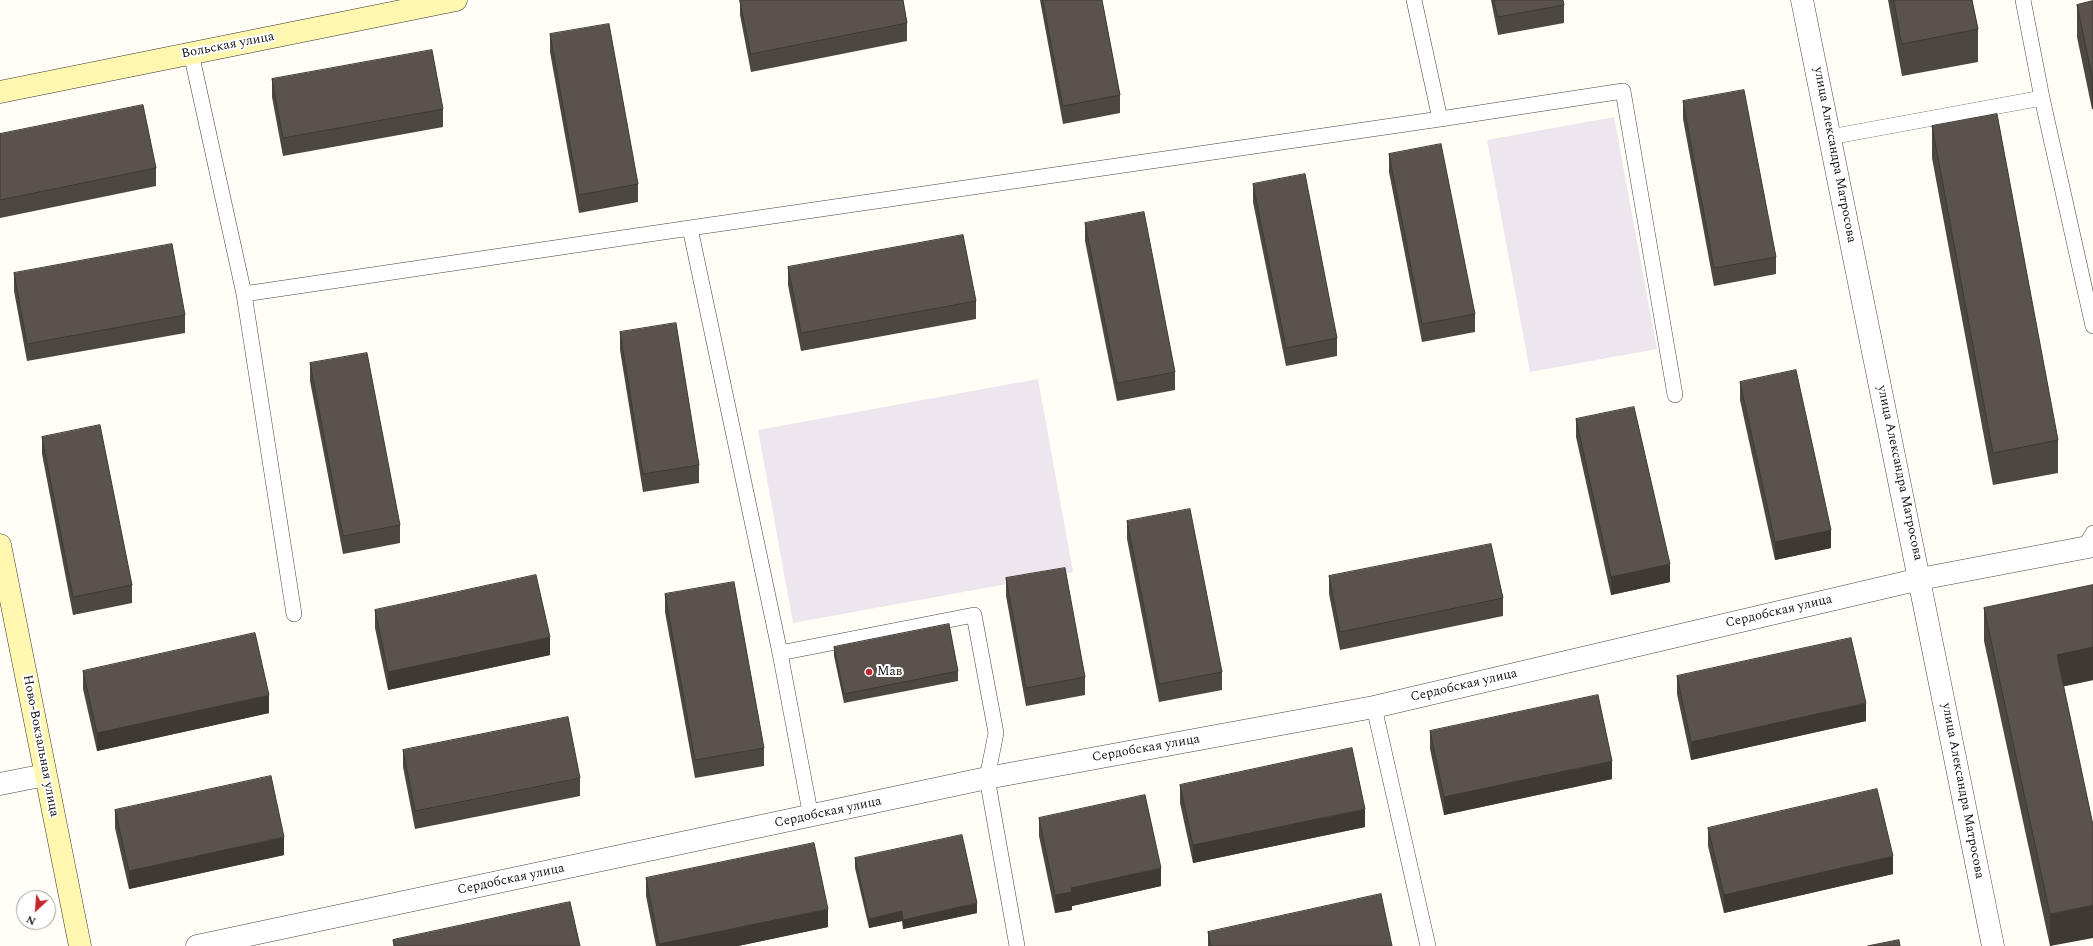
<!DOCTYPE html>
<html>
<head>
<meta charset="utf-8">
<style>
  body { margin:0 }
  #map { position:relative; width:2093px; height:946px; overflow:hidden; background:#fffdf5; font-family:Spectral,serif }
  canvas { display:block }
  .north { position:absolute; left:16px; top:890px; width:40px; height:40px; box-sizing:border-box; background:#fff; border:1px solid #a0a0a0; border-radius:50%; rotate:206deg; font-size:11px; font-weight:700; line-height:16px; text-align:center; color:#111 }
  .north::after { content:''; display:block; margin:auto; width:14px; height:18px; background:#c4262e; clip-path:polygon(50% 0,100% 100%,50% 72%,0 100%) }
</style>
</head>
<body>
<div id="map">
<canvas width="2093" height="946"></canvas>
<div class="north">N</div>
</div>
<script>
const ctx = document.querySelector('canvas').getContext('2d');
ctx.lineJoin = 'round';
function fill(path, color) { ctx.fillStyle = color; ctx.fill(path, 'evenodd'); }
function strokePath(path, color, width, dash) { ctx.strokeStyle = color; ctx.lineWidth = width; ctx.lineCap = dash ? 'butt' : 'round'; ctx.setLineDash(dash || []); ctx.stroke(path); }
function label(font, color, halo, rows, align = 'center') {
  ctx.font = font + ' Spectral,serif'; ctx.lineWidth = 4; ctx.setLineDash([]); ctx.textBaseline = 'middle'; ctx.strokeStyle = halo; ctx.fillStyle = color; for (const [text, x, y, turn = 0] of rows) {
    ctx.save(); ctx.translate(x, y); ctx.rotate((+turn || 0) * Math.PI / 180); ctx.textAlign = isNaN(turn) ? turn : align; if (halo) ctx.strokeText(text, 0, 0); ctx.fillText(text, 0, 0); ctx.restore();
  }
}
fill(new Path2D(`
  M 1614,117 L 1657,349 L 1530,372 L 1487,140 Z
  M 1038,379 L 1073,572 L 793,623 L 758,430 Z`), '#eee6ef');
const service = new Path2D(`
  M 2023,0 L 2042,98
  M 191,53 L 244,294
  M 1440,119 L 1623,91 L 1675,395
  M 1830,137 L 2042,98 L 2093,326
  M 2084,548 L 2093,533
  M 294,614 L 244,294 L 690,228
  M 780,653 L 811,817
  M 1374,707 L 1428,946
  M 1017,946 L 987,778 L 996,733 L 974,615 L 780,653 L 690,228 L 1440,119 L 1414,0`);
const minor = new Path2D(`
  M 0,784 L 45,775
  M 197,946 L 987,778 L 1374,707 L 1920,579 L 2093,546`);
const tertiary = new Path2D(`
  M 1802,0 L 1993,946`);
const secondary = new Path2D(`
  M 0,92 L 456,0
  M 0,545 L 80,946`);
strokePath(service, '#444', 16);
strokePath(minor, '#444', 23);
strokePath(tertiary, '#444', 23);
strokePath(secondary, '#333', 23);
strokePath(service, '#fff', 15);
strokePath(minor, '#fff', 22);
strokePath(tertiary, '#fff', 22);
strokePath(secondary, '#fff6b0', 22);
fill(new Path2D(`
  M 740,0 L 903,0 L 907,23 L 907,41 L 751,72 L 740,15 Z
  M 1040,0 L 1102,0 L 1120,95 L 1120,113 L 1063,124 Z
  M 1491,0 L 1563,0 L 1564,5 L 1564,23 L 1498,35 Z
  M 1888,0 L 1972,0 L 1978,29 L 1978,62 L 1902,76 Z
  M 2093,1 L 2093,109 L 2092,109 L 2077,37 L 2077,5 Z
  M 550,34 L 638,184 L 638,202 L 579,213 L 550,52 Z
  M 272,79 L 443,109 L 443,127 L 283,156 L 272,97 Z
  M 1683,101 L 1776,257 L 1776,274 L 1714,286 L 1683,119 Z
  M 1932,126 L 2058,440 L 2058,473 L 1993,485 L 1932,158 Z
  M 0,134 L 156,168 L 156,186 L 0,218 Z
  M 1389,154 L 1475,314 L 1475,332 L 1422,342 L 1389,172 Z
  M 1253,184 L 1337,338 L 1337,356 L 1286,366 L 1253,202 Z
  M 1085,223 L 1175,372 L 1175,390 L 1117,401 L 1085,241 Z
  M 788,267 L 976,301 L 976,319 L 801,351 L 788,285 Z
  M 14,273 L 185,315 L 185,333 L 27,361 L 14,291 Z
  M 620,332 L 699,465 L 699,483 L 643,492 L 620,350 Z
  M 310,363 L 400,525 L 400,543 L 343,554 L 310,381 Z
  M 1740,382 L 1831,548 L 1775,560 L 1740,400 Z
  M 1576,419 L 1670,582 L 1611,595 L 1576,437 Z
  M 42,437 L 132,585 L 132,603 L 73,615 L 42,454 Z
  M 1127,521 L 1222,672 L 1222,690 L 1159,702 L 1127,539 Z
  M 1329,576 L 1503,598 L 1503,616 L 1340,650 L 1329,594 Z
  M 1006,578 L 1085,677 L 1085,695 L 1026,706 L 1006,596 Z
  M 2093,585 L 2093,680 L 2063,686 L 2052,946 L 2050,946 L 1984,641 L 1984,608 Z
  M 665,594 L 764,748 L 764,766 L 695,778 L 665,612 Z
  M 375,610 L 550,655 L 388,690 L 375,628 Z
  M 834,647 L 958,671 L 958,681 L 844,703 L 834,656 Z
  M 83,671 L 269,713 L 97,751 L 83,689 Z
  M 1677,676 L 1866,721 L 1691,760 L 1677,694 Z
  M 1430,731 L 1612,779 L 1444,815 L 1430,749 Z
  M 403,750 L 580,778 L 580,796 L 415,829 L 403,767 Z
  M 1180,785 L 1365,827 L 1193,863 L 1180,803 Z
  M 115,810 L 284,855 L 129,889 L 115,828 Z
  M 1039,818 L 1161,886 L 1072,906 L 1072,910 L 1055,913 L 1039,836 Z
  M 1708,828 L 1893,874 L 1724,913 L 1708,846 Z
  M 855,858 L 977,913 L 903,929 L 902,921 L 869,928 L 855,868 Z
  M 646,878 L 828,927 L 738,946 L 656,946 L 646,896 Z
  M 1208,932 L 1392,946 L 1208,946 Z`), '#4d4742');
fill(new Path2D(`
  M 2092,76 L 2093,76 L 2093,109 L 2092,109 Z
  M 1831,530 L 1831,548 L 1775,560 L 1775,542 Z
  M 1670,564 L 1670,582 L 1611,595 L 1611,577 Z
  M 550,637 L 550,655 L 388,690 L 388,672 Z
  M 2093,647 L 2093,680 L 2057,688 L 2057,655 Z
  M 269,695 L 269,713 L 97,751 L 97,733 Z
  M 1866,703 L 1866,721 L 1691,760 L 1691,742 Z
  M 1612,761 L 1612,779 L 1444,815 L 1444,797 Z
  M 1365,809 L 1365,827 L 1193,863 L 1193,845 Z
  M 284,837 L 284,855 L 129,889 L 129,871 Z
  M 1893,856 L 1893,874 L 1724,913 L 1724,895 Z
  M 1161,868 L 1161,886 L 1072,906 L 1072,910 L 1055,913 L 1055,895 L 1071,888 Z
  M 977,903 L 977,913 L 903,929 L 903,920 Z
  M 2093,905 L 2093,938 L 2050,946 L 2050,914 Z
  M 828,909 L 828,927 L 738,946 L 659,946 L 659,944 Z
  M 902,911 L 902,921 L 869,928 L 869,919 Z`), '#3f3936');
const building = new Path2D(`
  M 740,0 L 903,0 L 907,23 L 751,54 Z
  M 1043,0 L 1102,0 L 1120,95 L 1063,106 Z
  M 1494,0 L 1563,0 L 1564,5 L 1498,17 Z
  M 1894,0 L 1972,0 L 1978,29 L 1902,44 Z
  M 2093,1 L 2093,76 L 2092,76 L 2077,5 Z
  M 609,24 L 638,184 L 579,195 L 550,34 Z
  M 432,50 L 443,109 L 283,138 L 272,79 Z
  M 1744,90 L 1776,257 L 1714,268 L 1683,101 Z
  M 143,105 L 156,168 L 0,200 L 0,134 Z
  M 1997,114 L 2058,440 L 1993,453 L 1932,126 Z
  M 1441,144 L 1475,314 L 1422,324 L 1389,154 Z
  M 1305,174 L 1337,338 L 1286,348 L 1253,184 Z
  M 1144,212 L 1175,372 L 1117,383 L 1085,223 Z
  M 963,235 L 976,301 L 801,333 L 788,267 Z
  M 172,244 L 185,315 L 27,344 L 14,273 Z
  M 676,323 L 699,465 L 643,474 L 620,332 Z
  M 367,353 L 400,525 L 343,536 L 310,363 Z
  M 1796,370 L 1831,530 L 1775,542 L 1740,382 Z
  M 1634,407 L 1670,564 L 1611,577 L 1576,419 Z
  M 100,425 L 132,585 L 73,597 L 42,437 Z
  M 1190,509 L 1222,672 L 1159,684 L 1127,521 Z
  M 1491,544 L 1503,598 L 1340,632 L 1329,576 Z
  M 1065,568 L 1085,677 L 1026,688 L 1006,578 Z
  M 536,575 L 550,637 L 388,672 L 375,610 Z
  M 734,582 L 764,748 L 695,760 L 665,594 Z
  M 2093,585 L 2093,647 L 2057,655 L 2093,825 L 2093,905 L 2050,914 L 1984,608 Z
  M 949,624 L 958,671 L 844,694 L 834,647 Z
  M 255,633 L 269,695 L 97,733 L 83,671 Z
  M 1851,638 L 1866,703 L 1691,742 L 1677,676 Z
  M 1598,695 L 1612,761 L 1444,797 L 1430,731 Z
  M 568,717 L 580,778 L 415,811 L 403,750 Z
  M 1352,748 L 1365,809 L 1193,845 L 1180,785 Z
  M 271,776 L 284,837 L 129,871 L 115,810 Z
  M 1877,789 L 1893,856 L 1724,895 L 1708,828 Z
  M 1145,795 L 1161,868 L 1071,888 L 1072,892 L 1055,895 L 1039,818 Z
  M 962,835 L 977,903 L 903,920 L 902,911 L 869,919 L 855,858 Z
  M 814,843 L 828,909 L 659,944 L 646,878 Z
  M 1381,894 L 1392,946 L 1211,946 L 1208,932 Z
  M 570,902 L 580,946 L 394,946 L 393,940 Z
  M 1899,940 L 1900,946 L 1868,946 Z`);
fill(building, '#5a524d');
strokePath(building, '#3f3936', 1);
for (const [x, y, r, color] of [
  [869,672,4,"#c4262e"]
]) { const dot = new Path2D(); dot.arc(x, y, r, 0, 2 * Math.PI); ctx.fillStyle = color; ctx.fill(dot); strokePath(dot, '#fff', 1.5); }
label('13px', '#111', '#fff', [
  ["Вольская улица",228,46,-11],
  ["улица Александра Матросова",1834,155,79],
  ["улица Александра Матросова",1899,473,78],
  ["Сердобская улица",1779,612,-13],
  ["Сердобская улица",1464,686,-13],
  ["Ново-Вокзальная улица",40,746,79],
  ["Сердобская улица",1146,749,-10],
  ["улица Александра Матросова",1962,791,79],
  ["Сердобская улица",828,813,-12],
  ["Сердобская улица",511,880,-12]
]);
label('13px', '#111', '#fff', [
  ["Мав",877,672]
], 'left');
</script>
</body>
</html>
